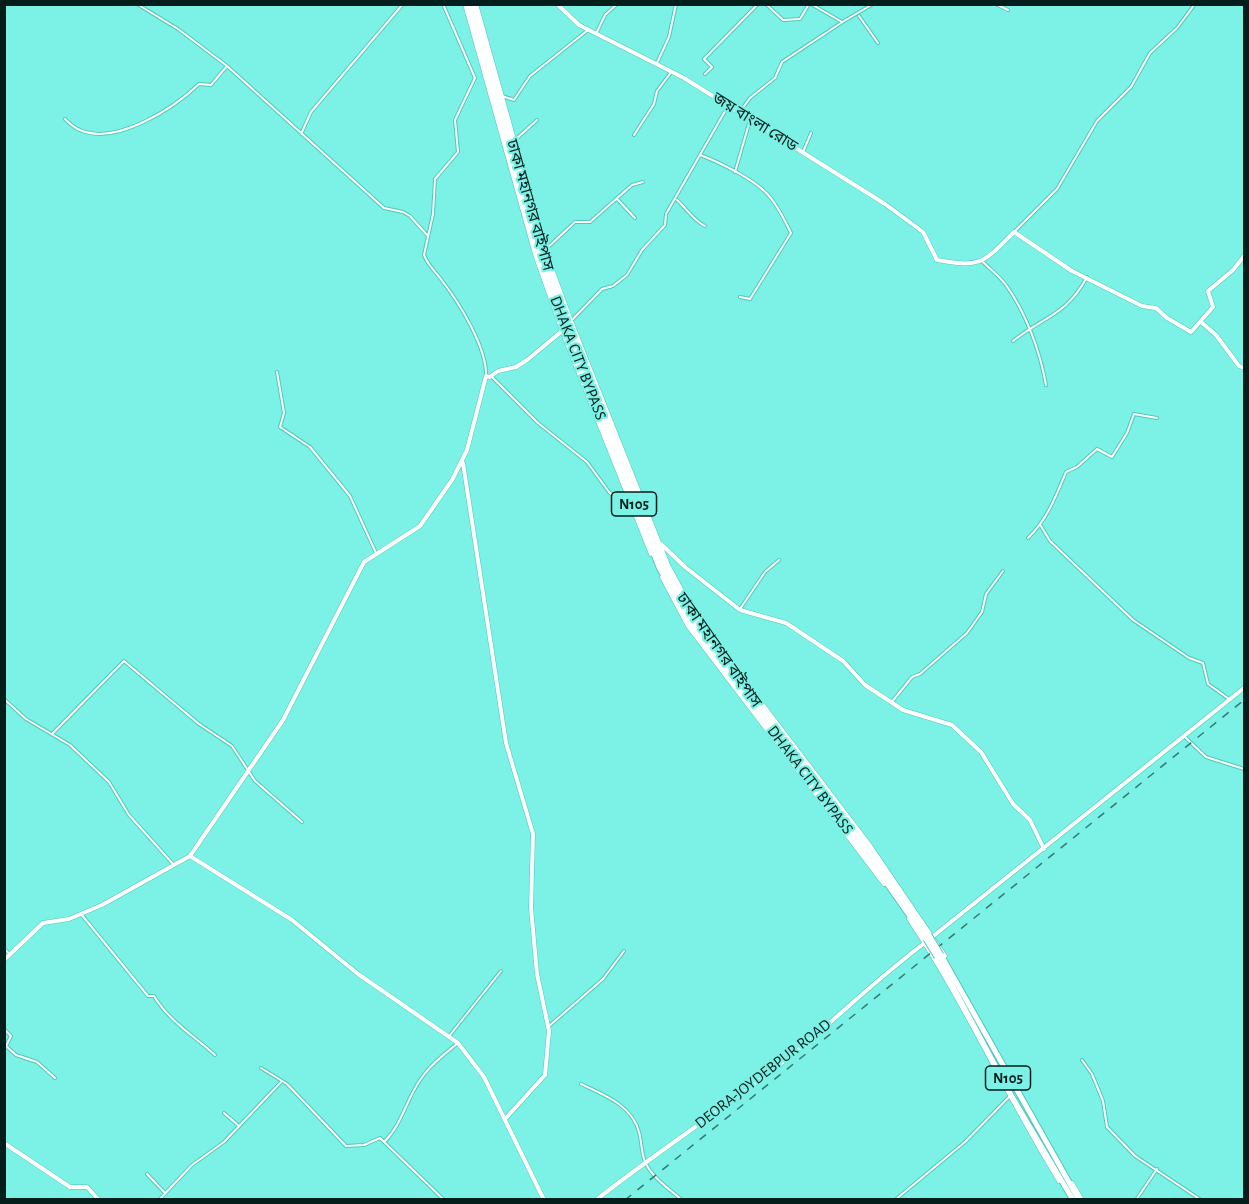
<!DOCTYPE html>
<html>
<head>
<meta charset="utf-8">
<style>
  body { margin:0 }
  #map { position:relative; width:1249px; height:1204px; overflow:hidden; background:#7cf1e5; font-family:"Alegreya Sans",sans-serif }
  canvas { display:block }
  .frame { position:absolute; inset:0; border:6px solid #041e1c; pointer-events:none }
</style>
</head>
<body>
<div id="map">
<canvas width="1249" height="1204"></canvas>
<div class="frame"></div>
</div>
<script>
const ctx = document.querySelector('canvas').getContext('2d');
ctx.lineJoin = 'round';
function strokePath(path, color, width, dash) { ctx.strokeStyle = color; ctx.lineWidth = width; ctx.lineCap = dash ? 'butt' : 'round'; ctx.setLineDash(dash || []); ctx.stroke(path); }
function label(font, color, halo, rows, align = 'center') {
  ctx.font = font + ' "Alegreya Sans","Noto Sans Bengali",sans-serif'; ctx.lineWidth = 4.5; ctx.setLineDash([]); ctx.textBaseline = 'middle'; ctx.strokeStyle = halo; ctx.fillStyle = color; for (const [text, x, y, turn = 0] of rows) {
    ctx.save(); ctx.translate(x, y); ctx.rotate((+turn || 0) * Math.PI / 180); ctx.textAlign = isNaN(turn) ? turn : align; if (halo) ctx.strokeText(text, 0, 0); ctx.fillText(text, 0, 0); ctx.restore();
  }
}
const street = new Path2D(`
  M 443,4 L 475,78 L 455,120 L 458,152 L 435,179 L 433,214 L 424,255 C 428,266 437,273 443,282 C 460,304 487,348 486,376
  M 766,4 L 783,20 L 800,19 L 809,4
  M 811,4 L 842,22
  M 996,4 L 1008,10
  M 859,16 L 878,43
  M 596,34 L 605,15 L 617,4
  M 657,63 L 669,37 L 676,4
  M 227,66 L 384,208 L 403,212 L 410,216 L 428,236
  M 705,74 L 712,67 L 704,59 L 758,4
  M 502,96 L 514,100 L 530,76 L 588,30
  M 739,113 L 750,98 L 775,78 L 782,62 L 844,21 L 873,4
  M 65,119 C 69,123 74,128 80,130 C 116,146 174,108 199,84 L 211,85 L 227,66 L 178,29 L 137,4
  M 302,132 L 311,112 L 403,4
  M 634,135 L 654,104 L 657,91 L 672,71
  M 515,140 L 537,120
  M 803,152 L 811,133
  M 700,155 C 719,162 756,180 769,196 C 778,206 785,221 791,233 L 750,299 L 740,297
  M 735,172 L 750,120
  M 617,199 L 635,218
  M 677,200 C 687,209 694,221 705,226
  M 1014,232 L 1057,189 L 1097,121 L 1131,87 L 1150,53 L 1177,28 L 1195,4
  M 545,250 L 575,222 L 590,222 L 632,185 L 643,182
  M 983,262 C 990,269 999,276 1006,285 C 1026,313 1040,351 1046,385
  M 571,321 L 602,289 L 613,286 L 627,275 L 642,250 L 665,225 L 666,214 L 728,106
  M 1013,341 C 1044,316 1066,316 1087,277
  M 277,372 L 284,413 L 280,427 L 310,447 L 350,496 L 376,553
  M 492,377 L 538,423 L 587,462 L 609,492 L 634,514
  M 1041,526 L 1050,541 L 1133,620 L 1189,658 L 1203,663 L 1208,684 L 1229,699
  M 1028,538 C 1047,520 1056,496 1066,472 L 1077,467 L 1097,449 L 1112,457 L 1127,433 L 1134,414 L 1157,418
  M 740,609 L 765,572 L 779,560
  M 4,699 L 26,719 L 70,745 L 109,782 L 129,815 L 173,864
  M 891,703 L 912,677 L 920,674 L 967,633 L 982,612 L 986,594 L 1003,571
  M 52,734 L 124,661 L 199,724 L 232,746 L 255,781 L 302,822
  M 1185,737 L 1206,757 L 1244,769
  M 81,914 C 104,942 125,968 148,996 L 154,996 C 168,1020 194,1036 215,1055
  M 4,949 L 10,954
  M 548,1027 L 603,979 L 624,951
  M 4,1029 L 11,1036 L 6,1046 L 16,1055 L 37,1062 L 55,1078
  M 450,1035 L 501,971
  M 1082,1060 L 1092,1074 L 1103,1101 L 1107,1127 L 1135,1156 L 1201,1200
  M 261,1068 L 287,1084 L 346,1146 L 364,1145 L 380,1138 L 444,1200
  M 581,1084 C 604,1095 632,1105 639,1132 C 642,1142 641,1155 646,1164 C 654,1179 669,1189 682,1200
  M 224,1113 L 239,1126
  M 385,1141 C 403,1123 407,1096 423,1076 C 432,1063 446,1053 458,1043
  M 147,1174 L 165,1193
  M 159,1200 L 192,1165 L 224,1142 L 282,1081
  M 459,1200 L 463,1200
  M 895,1200 L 965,1142 L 1009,1097
  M 1136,1200 L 1157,1169`);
const secondary = new Path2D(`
  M 465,4 L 535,254 L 562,331 L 651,554
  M 476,4 L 545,250 L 571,321 L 668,565 L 696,617 L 871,847 L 945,956
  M 557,4 L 579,25 L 684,78 L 885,204 L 923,232 L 937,260 C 982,268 983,263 1014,232 L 1072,271 L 1142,306 L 1156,308 L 1167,318 L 1191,332 L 1213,307 L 1208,291 L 1233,270 L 1244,256
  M 1201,322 L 1216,335 L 1239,366 L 1244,368
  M 463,463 L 506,743 L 533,834 L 531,908 L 537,974 L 549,1031 L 545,1075 L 505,1119
  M 661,544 L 685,567 L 740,610 L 786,623 L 843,661 L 865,685 L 903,710 L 952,725 L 981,752 L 1013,804 L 1030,820 L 1044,849
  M 662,577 L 688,626 L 884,884
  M 190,856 L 292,920 L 358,974 L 458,1043 L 484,1077 L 544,1200
  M 909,919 C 965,1003 1006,1095 1059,1181
  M 932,937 L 1244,688
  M 4,960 L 43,923 L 69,919 L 102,905 L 190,856 L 283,720 L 364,562 L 420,526 L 452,480 L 467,450 L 486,376 L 490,377 L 498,371 L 516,367 L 527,360 L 562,331
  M 4,1143 L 70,1187 L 87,1187 L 99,1200
  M 1072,1183 L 1082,1200
  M 596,1200 C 657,1152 722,1110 783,1062 C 832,1023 876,979 926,942`);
const highway = new Path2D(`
  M 468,4 L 538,253 L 563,323 L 659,567 L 690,623 L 867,855 L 926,939
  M 473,4 L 542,251 L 561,306 L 664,566 L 693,620 L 867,849 L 929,935
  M 941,955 L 1079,1200
  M 937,957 L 1011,1095 L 1073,1200`);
strokePath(street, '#4fc7bc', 4);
strokePath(secondary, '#4fc7bc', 5);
strokePath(highway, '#4fc7bc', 7);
strokePath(street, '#fff', 2);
strokePath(secondary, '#fff', 4);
strokePath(highway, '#fff', 5);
strokePath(new Path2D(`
  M 625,1200 L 1244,700`), '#367770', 1.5, [8, 8]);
const highwayBridge = new Path2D(`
  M 929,935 L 941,955
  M 926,939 L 937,957`);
strokePath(highwayBridge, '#4fc7bc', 7, []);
strokePath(highwayBridge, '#fff', 5);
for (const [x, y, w] of [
  [634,504,45],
  [1008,1078,45]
]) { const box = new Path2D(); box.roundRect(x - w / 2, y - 12, w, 24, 4.5); ctx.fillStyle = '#7cf1e5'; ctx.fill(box); strokePath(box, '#041e1c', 1.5); }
label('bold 15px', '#041e1c', null, [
  ["N105",634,504],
  ["N105",1008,1078]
]);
label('16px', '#041e1c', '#7cf1e5', [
  ["জয় বাংলা রোড",755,122,32],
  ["ঢাকা মহানগর বাইপাস",530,205,74],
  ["DHAKA CITY BYPASS",578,358,69],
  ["ঢাকা মহানগর বাইপাস",719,650,55],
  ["DHAKA CITY BYPASS",810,780,53],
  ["DEORA-JOYDEBPUR ROAD",763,1074,-38]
]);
</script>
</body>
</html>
